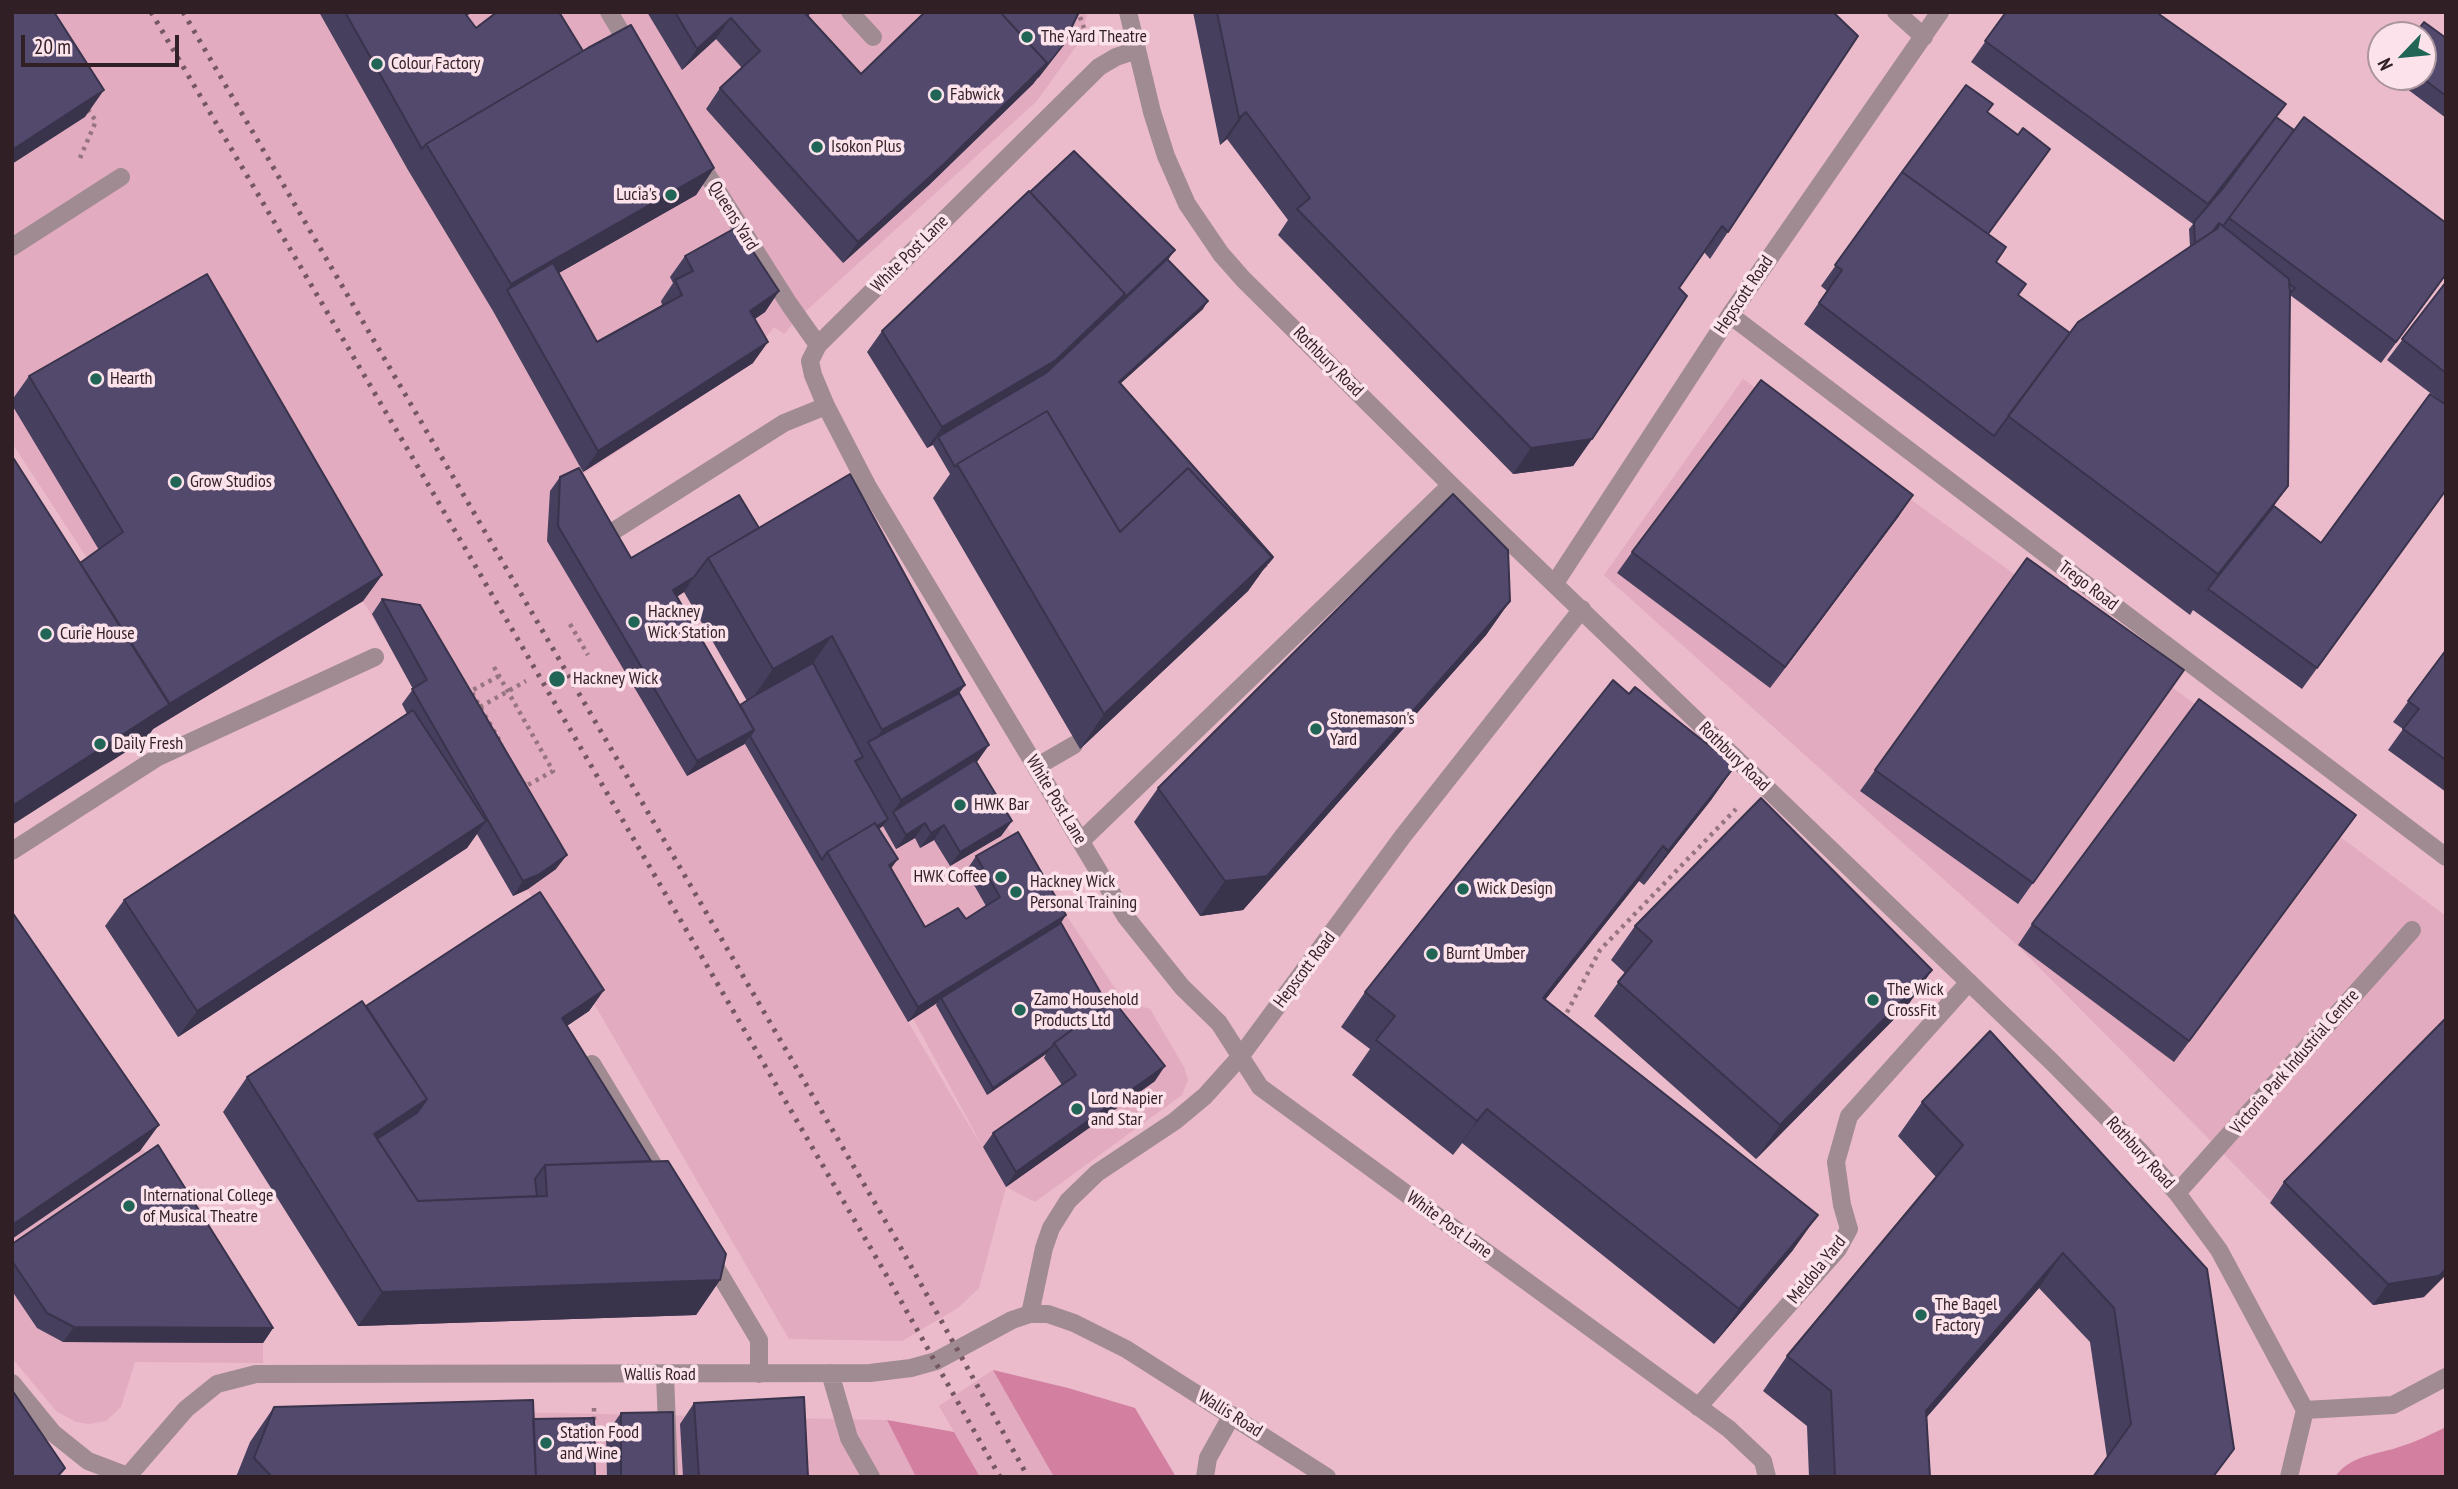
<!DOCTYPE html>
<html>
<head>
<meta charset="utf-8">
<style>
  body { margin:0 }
  #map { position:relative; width:2458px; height:1489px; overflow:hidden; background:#ebbacb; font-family:"PT Sans Narrow",sans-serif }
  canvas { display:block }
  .frame { position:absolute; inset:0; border:14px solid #311f26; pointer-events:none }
  .north { position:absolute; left:2367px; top:21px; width:70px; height:70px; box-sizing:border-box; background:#fce3eb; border:2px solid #ab959c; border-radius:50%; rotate:244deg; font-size:19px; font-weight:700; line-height:28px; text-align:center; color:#311f26 }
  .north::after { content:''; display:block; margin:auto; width:24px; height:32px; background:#216556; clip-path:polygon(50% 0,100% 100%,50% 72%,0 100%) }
  .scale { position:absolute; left:21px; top:35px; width:158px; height:32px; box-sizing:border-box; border:4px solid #311f26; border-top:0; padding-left:9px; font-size:21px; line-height:24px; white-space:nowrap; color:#311f26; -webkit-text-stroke:5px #fce3eb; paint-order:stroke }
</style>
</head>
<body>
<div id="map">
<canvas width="2458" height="1489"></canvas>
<div class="frame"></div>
<div class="north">N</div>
<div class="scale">20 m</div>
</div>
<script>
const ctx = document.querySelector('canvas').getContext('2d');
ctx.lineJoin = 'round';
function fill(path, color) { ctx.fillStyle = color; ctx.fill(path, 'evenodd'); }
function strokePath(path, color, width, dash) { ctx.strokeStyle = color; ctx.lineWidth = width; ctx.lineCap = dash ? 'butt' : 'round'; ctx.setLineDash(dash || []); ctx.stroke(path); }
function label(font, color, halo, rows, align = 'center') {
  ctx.font = font + ' "PT Sans Narrow",sans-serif'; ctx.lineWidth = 7; ctx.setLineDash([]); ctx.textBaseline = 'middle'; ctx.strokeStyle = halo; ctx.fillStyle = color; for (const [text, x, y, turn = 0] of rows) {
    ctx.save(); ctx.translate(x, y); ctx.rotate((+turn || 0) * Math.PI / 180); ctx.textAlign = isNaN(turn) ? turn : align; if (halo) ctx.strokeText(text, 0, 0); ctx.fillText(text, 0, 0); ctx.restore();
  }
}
fill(new Path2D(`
  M 12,12 L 1088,12 L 1079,42 L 1037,101 L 798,318 L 784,334 L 774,327 L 750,357 L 753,363 L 569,483 L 620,572 L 754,551 L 663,605 L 817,867 L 970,772 L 1123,1000 L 1150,1009 L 1184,1067 L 1188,1080 L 1182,1095 L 1035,1202 L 1006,1187 L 979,1288 L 958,1308 L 902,1341 L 789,1339 L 528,890 L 513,896 L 402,704 L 417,694 L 363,601 L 144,734 L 48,586 L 87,558 L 12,443 ZM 829,888 L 903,1000 L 986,1153 L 963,1115 Z
  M 1743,379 L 2195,704 L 2184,720 L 2446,916 L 2446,1275 L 2424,1297 L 2373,1305 L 2018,946 L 1604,575 Z
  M 143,1149 L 263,1343 L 263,1363 L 135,1362 L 121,1407 L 106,1421 L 89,1424 L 76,1422 L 56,1411 L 12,1358 L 12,1239 Z
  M 993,1370 L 1041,1452 L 1054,1477 L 980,1477 L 939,1406 Z
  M 508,1412 L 887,1420 L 916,1477 L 510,1477 Z`), '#e2abbf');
fill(new Path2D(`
  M 993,1370 L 1068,1388 L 1135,1408 L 1176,1477 L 1054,1477 Z
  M 887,1420 L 954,1432 L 980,1477 L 916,1477 Z
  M 2446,1427 L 2446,1477 L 2335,1477 C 2350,1455 2376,1455 2399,1447 C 2415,1442 2430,1435 2446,1427 Z`), '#d37fa0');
strokePath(new Path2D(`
  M 1080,17 L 1084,28
  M 80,158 L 96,121 L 86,107
  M 570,624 L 588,655
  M 494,667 L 553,771 L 526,786 L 524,783
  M 499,676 L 471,691 L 502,745
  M 480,707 L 526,681
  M 1563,1020 L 1600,950 L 1736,809
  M 594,1408 L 594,1444`), '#977481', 4.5, [3.5, 5]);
strokePath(new Path2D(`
  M 609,12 L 631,49
  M 850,12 L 873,37
  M 1128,12 L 1152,112 L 1166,156 L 1187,204 L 1221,254 L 1243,279 L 1451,485 L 2051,1061 L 2139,1150 L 2177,1193 L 2219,1250 L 2305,1410 L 2289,1477
  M 1896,12 L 1924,37
  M 1137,50 L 1116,57 L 1099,67 L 818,345 L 810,361 L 813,375 L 826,406 L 868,487 L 1126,917 L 1182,987 L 1219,1023 L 1260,1087 L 1729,1429 L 1763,1461 L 1767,1477
  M 696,157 L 789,304 L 818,345
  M 12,247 L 121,177
  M 1730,315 L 2446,857
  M 601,539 L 784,423 L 826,406
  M 1555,583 L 1730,315 L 1940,12
  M 1036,767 L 1074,745
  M 1081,841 L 1451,485
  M 12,851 L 158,757 L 375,657
  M 592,1064 L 663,1181
  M 2177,1193 L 2412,930
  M 709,1256 L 759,1340 L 759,1374
  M 1030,1314 L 1044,1248 L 1051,1228 L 1068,1201 L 1097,1173 L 1175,1121 L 1205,1096 L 1240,1057 L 1403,836 L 1582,609
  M 830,1373 L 849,1438 L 871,1477
  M 665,1375 L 669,1477
  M 12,1383 L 53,1433 L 88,1461 L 130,1477
  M 1698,1407 L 1838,1249 L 1849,1229 L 1842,1205 L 1836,1162 L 1849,1116 L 1969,982
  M 2305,1410 L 2393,1405 L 2446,1377
  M 127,1477 L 186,1409 L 217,1384 L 256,1374 L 870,1373 L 911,1368 L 936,1361 L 1012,1320 L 1030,1314 L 1048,1314 L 1074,1323 L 1126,1349 L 1327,1477
  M 1205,1477 L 1208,1458 L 1232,1415`), '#a08b92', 18);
strokePath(new Path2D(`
  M 151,12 L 418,467 L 888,1278 L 1000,1477
  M 183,12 L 897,1241 L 1028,1477`), '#755762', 5, [3.5, 7]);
fill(new Path2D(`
  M 319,12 L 472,12 L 467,16 L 476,28 L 583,51 L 714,168 L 696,195 L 559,273 L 597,342 L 662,305 L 661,301 L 673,283 L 670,277 L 685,256 L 779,291 L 765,312 L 755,319 L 753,363 L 583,472 L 493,311 L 408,170 Z
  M 647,12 L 811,12 L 808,17 L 861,74 L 1063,45 L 1033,84 L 929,185 L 843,263 L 706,109 L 720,88 L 742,68 L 716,39 L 682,70 Z
  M 1193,12 L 1833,12 L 1728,232 L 1710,259 L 1704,252 L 1679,288 L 1592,439 L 1573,466 L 1513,474 L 1278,235 L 1288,220 L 1227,139 L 1220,145 Z
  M 2006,12 L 2286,104 L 2276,117 L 2446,275 L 2381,363 L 2290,295 L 2274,506 L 2321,543 L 2446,490 L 2302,689 L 2193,610 L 2190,615 L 1804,324 L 1827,291 L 1821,286 L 1902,172 L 1988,112 L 1989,235 L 1996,262 L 2018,295 L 2070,333 L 2190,247 L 2189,229 L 2193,224 L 1971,62 ZM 2263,136 L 2224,187 L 2209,205 Z
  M 2446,38 L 2446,118 L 2391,77 L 2423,77 Z
  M 1168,260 L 1203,309 L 1120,384 L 1268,565 L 1263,570 L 1248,591 L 1080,749 L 933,498 L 950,474 L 933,445 L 927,448 L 867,352 L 882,331 Z
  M 2446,282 L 2446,405 L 2387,360 Z
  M 29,376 L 382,575 L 363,601 L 153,729 L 146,739 L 80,563 L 99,550 L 12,405 L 12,400 Z
  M 560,477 L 631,558 L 759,528 L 959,693 L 976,762 L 1012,821 L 1001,836 L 950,866 L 934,840 L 920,848 L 915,838 L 896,849 L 883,826 L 879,829 L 891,869 L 925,927 L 966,919 L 986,906 L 966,871 L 976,856 L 1066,915 L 1061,923 L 1107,1004 L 1155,1081 L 1006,1187 L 983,1147 L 993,1133 L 1062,1085 L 1044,1058 L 1046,1054 L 987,1095 L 936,1005 L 937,1003 L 908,1022 L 745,744 L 687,776 L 547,541 L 550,491 ZM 684,592 L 747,701 L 740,705 L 677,597 Z
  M 1899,516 L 1770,688 L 1617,573 L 1632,552 Z
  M 2027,558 L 2184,670 L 2018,904 L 1860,791 Z
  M 382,599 L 556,869 L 528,889 L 513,896 L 477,834 L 467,848 L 178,1037 L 105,926 L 124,900 L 407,714 L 402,704 L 413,689 L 372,614 Z
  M 1510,601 L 1486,635 L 1243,910 L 1200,916 L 1134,822 L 1158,788 Z
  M 2446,650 L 2446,792 L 2388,750 L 2403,729 L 2393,722 Z
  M 1629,694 L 1735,766 L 1711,800 L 1644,885 L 1639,881 L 1545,1000 L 1793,1250 L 1714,1344 L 1462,1143 L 1453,1155 L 1352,1075 L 1370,1049 L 1341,1027 L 1365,992 Z
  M 2356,815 L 2174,1062 L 2018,945 L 2032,924 Z
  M 1635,926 L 1932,970 L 1908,1005 L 1756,1159 L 1594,1016 L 1625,973 L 1611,960 Z
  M 604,990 L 589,1011 L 567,1026 L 720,1280 L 696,1315 L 358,1326 L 223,1112 L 247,1077 L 366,1006 Z
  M 1990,1031 L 2234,1449 L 2107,1458 L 2090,1342 L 2039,1288 L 1927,1417 L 1930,1477 L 1809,1477 L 1807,1426 L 1763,1391 L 1787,1356 L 1936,1177 L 1898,1136 L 1922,1102 Z
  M 2284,1182 L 2424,1297 L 2373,1305 L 2270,1203 Z
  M 12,1244 L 273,1328 L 263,1343 L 63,1342 L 37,1328 L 12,1291 Z
  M 694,1403 L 808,1477 L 683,1477 L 680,1424 Z
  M 274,1407 L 533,1419 L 595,1477 L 236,1477 L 250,1442 Z
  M 621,1413 L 674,1477 L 607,1477 L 606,1434 Z`), '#473f5e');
fill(new Path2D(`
  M 731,18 L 716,39 L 682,70 L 697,49 Z
  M 1063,45 L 1033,84 L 929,185 L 843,263 L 858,242 Z
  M 104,90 L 85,117 L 12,164 L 12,150 Z
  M 2286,104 L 2271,125 L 2194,225 L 2208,204 Z
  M 1246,112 L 1227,139 L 1220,145 L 1239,118 Z
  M 714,168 L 696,195 L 513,299 L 507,290 L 511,284 Z
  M 1175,250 L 1165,264 L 1041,381 L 938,437 L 932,445 L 927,448 L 942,427 L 1125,294 Z
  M 2446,274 L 2446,275 L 2381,363 L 2396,342 Z
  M 779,291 L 765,312 L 735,332 L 750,311 Z
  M 1208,301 L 1203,309 L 1113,390 L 1119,382 Z
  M 768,342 L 753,363 L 583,472 L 598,451 Z
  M 1592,439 L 1573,466 L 1513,474 L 1531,448 Z
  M 2288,486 L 2259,527 L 2208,589 L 2190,615 L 2218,574 Z
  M 1913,495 L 1899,516 L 1770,688 L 1785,667 Z
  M 1272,557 L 1273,557 L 1263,570 L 1248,591 L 1080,749 L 1104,714 Z
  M 382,575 L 363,601 L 153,729 L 146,739 L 12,825 L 12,806 L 163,708 Z
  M 694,577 L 684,592 L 662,605 L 673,590 Z
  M 1510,601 L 1486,635 L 1243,910 L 1200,916 L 1225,881 Z
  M 832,636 L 808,670 L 749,703 L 773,669 Z
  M 965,685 L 941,719 L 871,746 L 882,730 Z
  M 754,730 L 744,744 L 687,776 L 697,761 Z
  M 989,745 L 970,772 L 893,812 L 901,800 Z
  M 1735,766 L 1711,800 L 1644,885 L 1668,851 Z
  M 2356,815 L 2341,836 L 2174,1062 L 2189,1041 Z
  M 888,819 L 883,826 L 831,859 L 829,855 Z
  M 486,821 L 467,848 L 178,1037 L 197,1011 Z
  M 1012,821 L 1001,836 L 950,866 L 960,852 Z
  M 925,823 L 915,838 L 896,849 L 906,835 Z
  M 944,825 L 934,840 L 920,848 L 931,833 Z
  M 1663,846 L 1639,881 L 1519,1033 L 1543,998 Z
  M 567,855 L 556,869 L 528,889 L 513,896 L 523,881 Z
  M 898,859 L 887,874 L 889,865 Z
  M 1066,915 L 1055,930 L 941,998 L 937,1003 L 908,1022 L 918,1007 Z
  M 1932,970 L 1908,1005 L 1756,1159 L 1780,1125 Z
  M 604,990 L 589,1011 L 547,1039 L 562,1018 Z
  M 1052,1047 L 1046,1054 L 987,1095 L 993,1088 Z
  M 1165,1066 L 1155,1081 L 1006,1187 L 1016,1172 Z
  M 427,1099 L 403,1134 L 369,1155 L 374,1134 Z
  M 1487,1109 L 1462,1143 L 1453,1155 L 1477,1121 Z
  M 159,1125 L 140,1151 L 12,1239 L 12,1225 Z
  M 1818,1215 L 1793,1250 L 1714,1344 L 1739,1309 Z
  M 2063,1253 L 2039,1288 L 1902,1445 L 1926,1411 Z
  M 2446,1269 L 2446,1275 L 2424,1297 L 2373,1305 L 2388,1284 Z
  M 720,1280 L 696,1315 L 358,1326 L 382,1292 Z
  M 74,1327 L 273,1328 L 263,1343 L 63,1342 Z`), '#39334c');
const building = new Path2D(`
  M 12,12 L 54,12 L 104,90 L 12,150 Z
  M 345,12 L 464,12 L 476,28 L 497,12 L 559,12 L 583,51 L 426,144 L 422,149 Z
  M 675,12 L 804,12 L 861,74 L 925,12 L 1000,12 L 1047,63 L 944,164 L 858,242 L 720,88 L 760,51 L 731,18 L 697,49 Z
  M 1000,12 L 1079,12 L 1063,45 L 1038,77 L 1047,63 Z
  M 1217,12 L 1833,12 L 1858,36 L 1728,232 L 1722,226 L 1679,288 L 1687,296 L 1592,439 L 1531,448 L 1297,209 L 1310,198 L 1246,112 L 1239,118 Z
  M 2006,12 L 2156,12 L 2286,104 L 2208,204 L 1985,41 Z
  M 2424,22 L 2446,38 L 2446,96 L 2421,77 L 2423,77 L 2423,35 L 2414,35 Z
  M 631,25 L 714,168 L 511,284 L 426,144 L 588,48 Z
  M 1966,85 L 1993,104 L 1987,112 L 2018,135 L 2023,128 L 2050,149 L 1988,234 L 1902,172 Z
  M 2276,117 L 2294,130 L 2223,226 L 2219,223 L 2212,232 L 2195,243 L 2194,222 L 2224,187 Z
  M 2304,117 L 2446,223 L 2446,274 L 2396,342 L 2229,218 Z
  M 1074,151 L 1175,250 L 1121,301 L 1125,294 L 1030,192 Z
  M 1902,172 L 2006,247 L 1996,262 L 2026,284 L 2018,295 L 2070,333 L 1994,436 L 1819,303 L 1842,270 L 1835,265 Z
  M 1029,191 L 1125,294 L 1056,360 L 942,427 L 882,331 Z
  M 2219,223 L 2289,279 L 2290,292 L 2288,486 L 2218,574 L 2008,416 L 2078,322 L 2218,228 Z
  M 737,227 L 779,291 L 750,311 L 768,342 L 598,451 L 507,290 L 553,263 L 597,342 L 682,295 L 675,280 L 693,271 L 685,256 Z
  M 1167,259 L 1208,301 L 1119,382 L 1273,557 L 1268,563 L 1272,557 L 1188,468 L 1120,532 L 1047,411 L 957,464 L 955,467 L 938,437 L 1046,373 Z
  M 207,274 L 382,575 L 169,704 L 80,563 L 123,532 L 29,376 Z
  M 2446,282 L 2446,373 L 2402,339 Z
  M 2289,284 L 2295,288 L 2290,293 L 2290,292 Z
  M 1761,380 L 1913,495 L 1785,667 L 1632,552 Z
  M 2430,394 L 2446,405 L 2446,490 L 2317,668 L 2208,589 L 2274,506 L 2321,543 Z
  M 1047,411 L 1120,532 L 1188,468 L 1272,557 L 1104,714 L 957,464 Z
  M 12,456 L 170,704 L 12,806 Z
  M 579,468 L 631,558 L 739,495 L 759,528 L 708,558 L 694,577 L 673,590 L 754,730 L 697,761 L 558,526 L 560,477 Z
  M 850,474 L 965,685 L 882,730 L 832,636 L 773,669 L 708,558 Z
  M 1453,494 L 1508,550 L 1510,601 L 1267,876 L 1225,881 L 1158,788 Z
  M 2027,558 L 2184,670 L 2033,883 L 1875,770 Z
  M 382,599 L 420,605 L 567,855 L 538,875 L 523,881 L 412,689 L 427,680 Z
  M 2446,650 L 2446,760 L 2403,729 L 2419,709 L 2408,701 Z
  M 813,663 L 863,757 L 855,761 L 888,819 L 877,826 L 875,823 L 827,852 L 822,860 L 750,736 L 754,730 L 740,705 L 754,696 Z
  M 1613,680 L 1629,694 L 1635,687 L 1735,766 L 1668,851 L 1663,846 L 1543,998 L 1818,1215 L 1739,1309 L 1487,1109 L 1477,1121 L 1376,1040 L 1395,1016 L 1365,992 Z
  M 959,693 L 989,745 L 901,800 L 868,742 Z
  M 2199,699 L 2356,815 L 2189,1041 L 2032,924 Z
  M 413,710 L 486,821 L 197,1011 L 124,900 Z
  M 975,760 L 1012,821 L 960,852 L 944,825 L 931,833 L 925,823 L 906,835 L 893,812 Z
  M 1761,798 L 1932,970 L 1780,1125 L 1618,982 L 1652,941 L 1635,926 Z
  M 875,823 L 898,859 L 889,865 L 925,927 L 958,908 L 966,919 L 1000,897 L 976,856 L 1018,832 L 1066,915 L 918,1007 L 827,852 Z
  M 540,892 L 604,990 L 562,1018 L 651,1161 L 545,1165 L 535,1179 L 537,1196 L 418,1201 L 377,1139 L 417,1113 L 427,1099 L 366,1006 Z
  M 12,912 L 159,1125 L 12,1225 Z
  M 1061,923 L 1107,1004 L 1054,1043 L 1052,1047 L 993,1088 L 941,998 Z
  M 1113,1000 L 1165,1066 L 1016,1172 L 993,1133 L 1076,1075 L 1054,1043 Z
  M 362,1001 L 427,1099 L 374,1134 L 418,1201 L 547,1196 L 545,1165 L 668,1161 L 726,1254 L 720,1280 L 382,1292 L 247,1077 Z
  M 2446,1018 L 2446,1269 L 2439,1276 L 2388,1284 L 2284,1182 Z
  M 1990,1031 L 2207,1269 L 2234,1449 L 2213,1477 L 2093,1477 L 2131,1424 L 2114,1308 L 2063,1253 L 1926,1411 L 1930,1477 L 1835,1477 L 1831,1391 L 1787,1356 L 1963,1145 L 1922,1102 Z
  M 158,1145 L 273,1328 L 74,1327 L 47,1313 L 12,1261 L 12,1244 Z
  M 12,1390 L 65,1468 L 57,1477 L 12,1477 Z
  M 804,1397 L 808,1477 L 699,1477 L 694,1403 Z
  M 533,1400 L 536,1477 L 272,1477 L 254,1458 L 274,1407 Z
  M 673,1412 L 674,1477 L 621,1477 L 621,1413 Z
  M 594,1418 L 595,1477 L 536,1477 L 533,1419 Z`);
fill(building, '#52496d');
strokePath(building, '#39334c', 2);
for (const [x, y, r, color] of [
  [1027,37,7,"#216556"],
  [377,64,7,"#216556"],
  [936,95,7,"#216556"],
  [817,147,7,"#216556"],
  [671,195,7,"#216556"],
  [96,379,7,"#216556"],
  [176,482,7,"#216556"],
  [634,622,7,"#216556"],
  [46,634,7,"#216556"],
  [557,679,9,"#216556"],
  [1316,729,7,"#216556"],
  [100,744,7,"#216556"],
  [960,805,7,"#216556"],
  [1001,877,7,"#216556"],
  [1463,889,7,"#216556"],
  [1016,892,7,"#216556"],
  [1432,954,7,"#216556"],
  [1873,1000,7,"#216556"],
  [1020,1010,7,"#216556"],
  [1077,1109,7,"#216556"],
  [129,1206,7,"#216556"],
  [1921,1315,7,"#216556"],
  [546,1443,7,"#216556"]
]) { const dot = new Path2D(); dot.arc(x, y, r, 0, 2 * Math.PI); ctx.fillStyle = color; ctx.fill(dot); strokePath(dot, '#fce3eb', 2.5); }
label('18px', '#311f26', '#fce3eb', [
  ["The Yard Theatre",1041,37],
  ["Colour Factory",391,64],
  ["Fabwick",950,95],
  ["Isokon Plus",831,147],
  ["Lucia's",657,195,"right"],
  ["Hearth",110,379],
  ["Grow Studios",190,482],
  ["Hackney",648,612],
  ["Wick Station",648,633],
  ["Curie House",60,634],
  ["Hackney Wick",573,679],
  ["Stonemason's",1330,719],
  ["Yard",1330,740],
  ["Daily Fresh",114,744],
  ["HWK Bar",974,805],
  ["HWK Coffee",987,877,"right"],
  ["Hackney Wick",1030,882],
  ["Personal Training",1030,903],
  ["Wick Design",1477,889],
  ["Burnt Umber",1446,954],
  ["The Wick",1887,990],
  ["CrossFit",1887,1011],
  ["Zamo Household",1034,1000],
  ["Products Ltd",1034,1021],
  ["Lord Napier",1091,1099],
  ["and Star",1091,1120],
  ["International College",143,1196],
  ["of Musical Theatre",143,1217],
  ["The Bagel",1935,1305],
  ["Factory",1935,1326],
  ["Station Food",560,1433],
  ["and Wine",560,1454]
], 'left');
label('18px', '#311f26', '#fce3eb', [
  ["Queens Yard",733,216,58],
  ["White Post Lane",910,254,-45],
  ["Hepscott Road",1744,295,-56],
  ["Rothbury Road",1328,362,45],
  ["Trego Road",2088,586,37],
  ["Rothbury Road",1734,757,44],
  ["White Post Lane",1056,800,59],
  ["Hepscott Road",1305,970,-53],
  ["Victoria Park Industrial Centre",2295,1062,-49],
  ["Rothbury Road",2140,1153,47],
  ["White Post Lane",1449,1225,36],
  ["Meldola Yard",1817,1270,-51],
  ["Wallis Road",660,1375],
  ["Wallis Road",1230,1414,32]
]);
</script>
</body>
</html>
